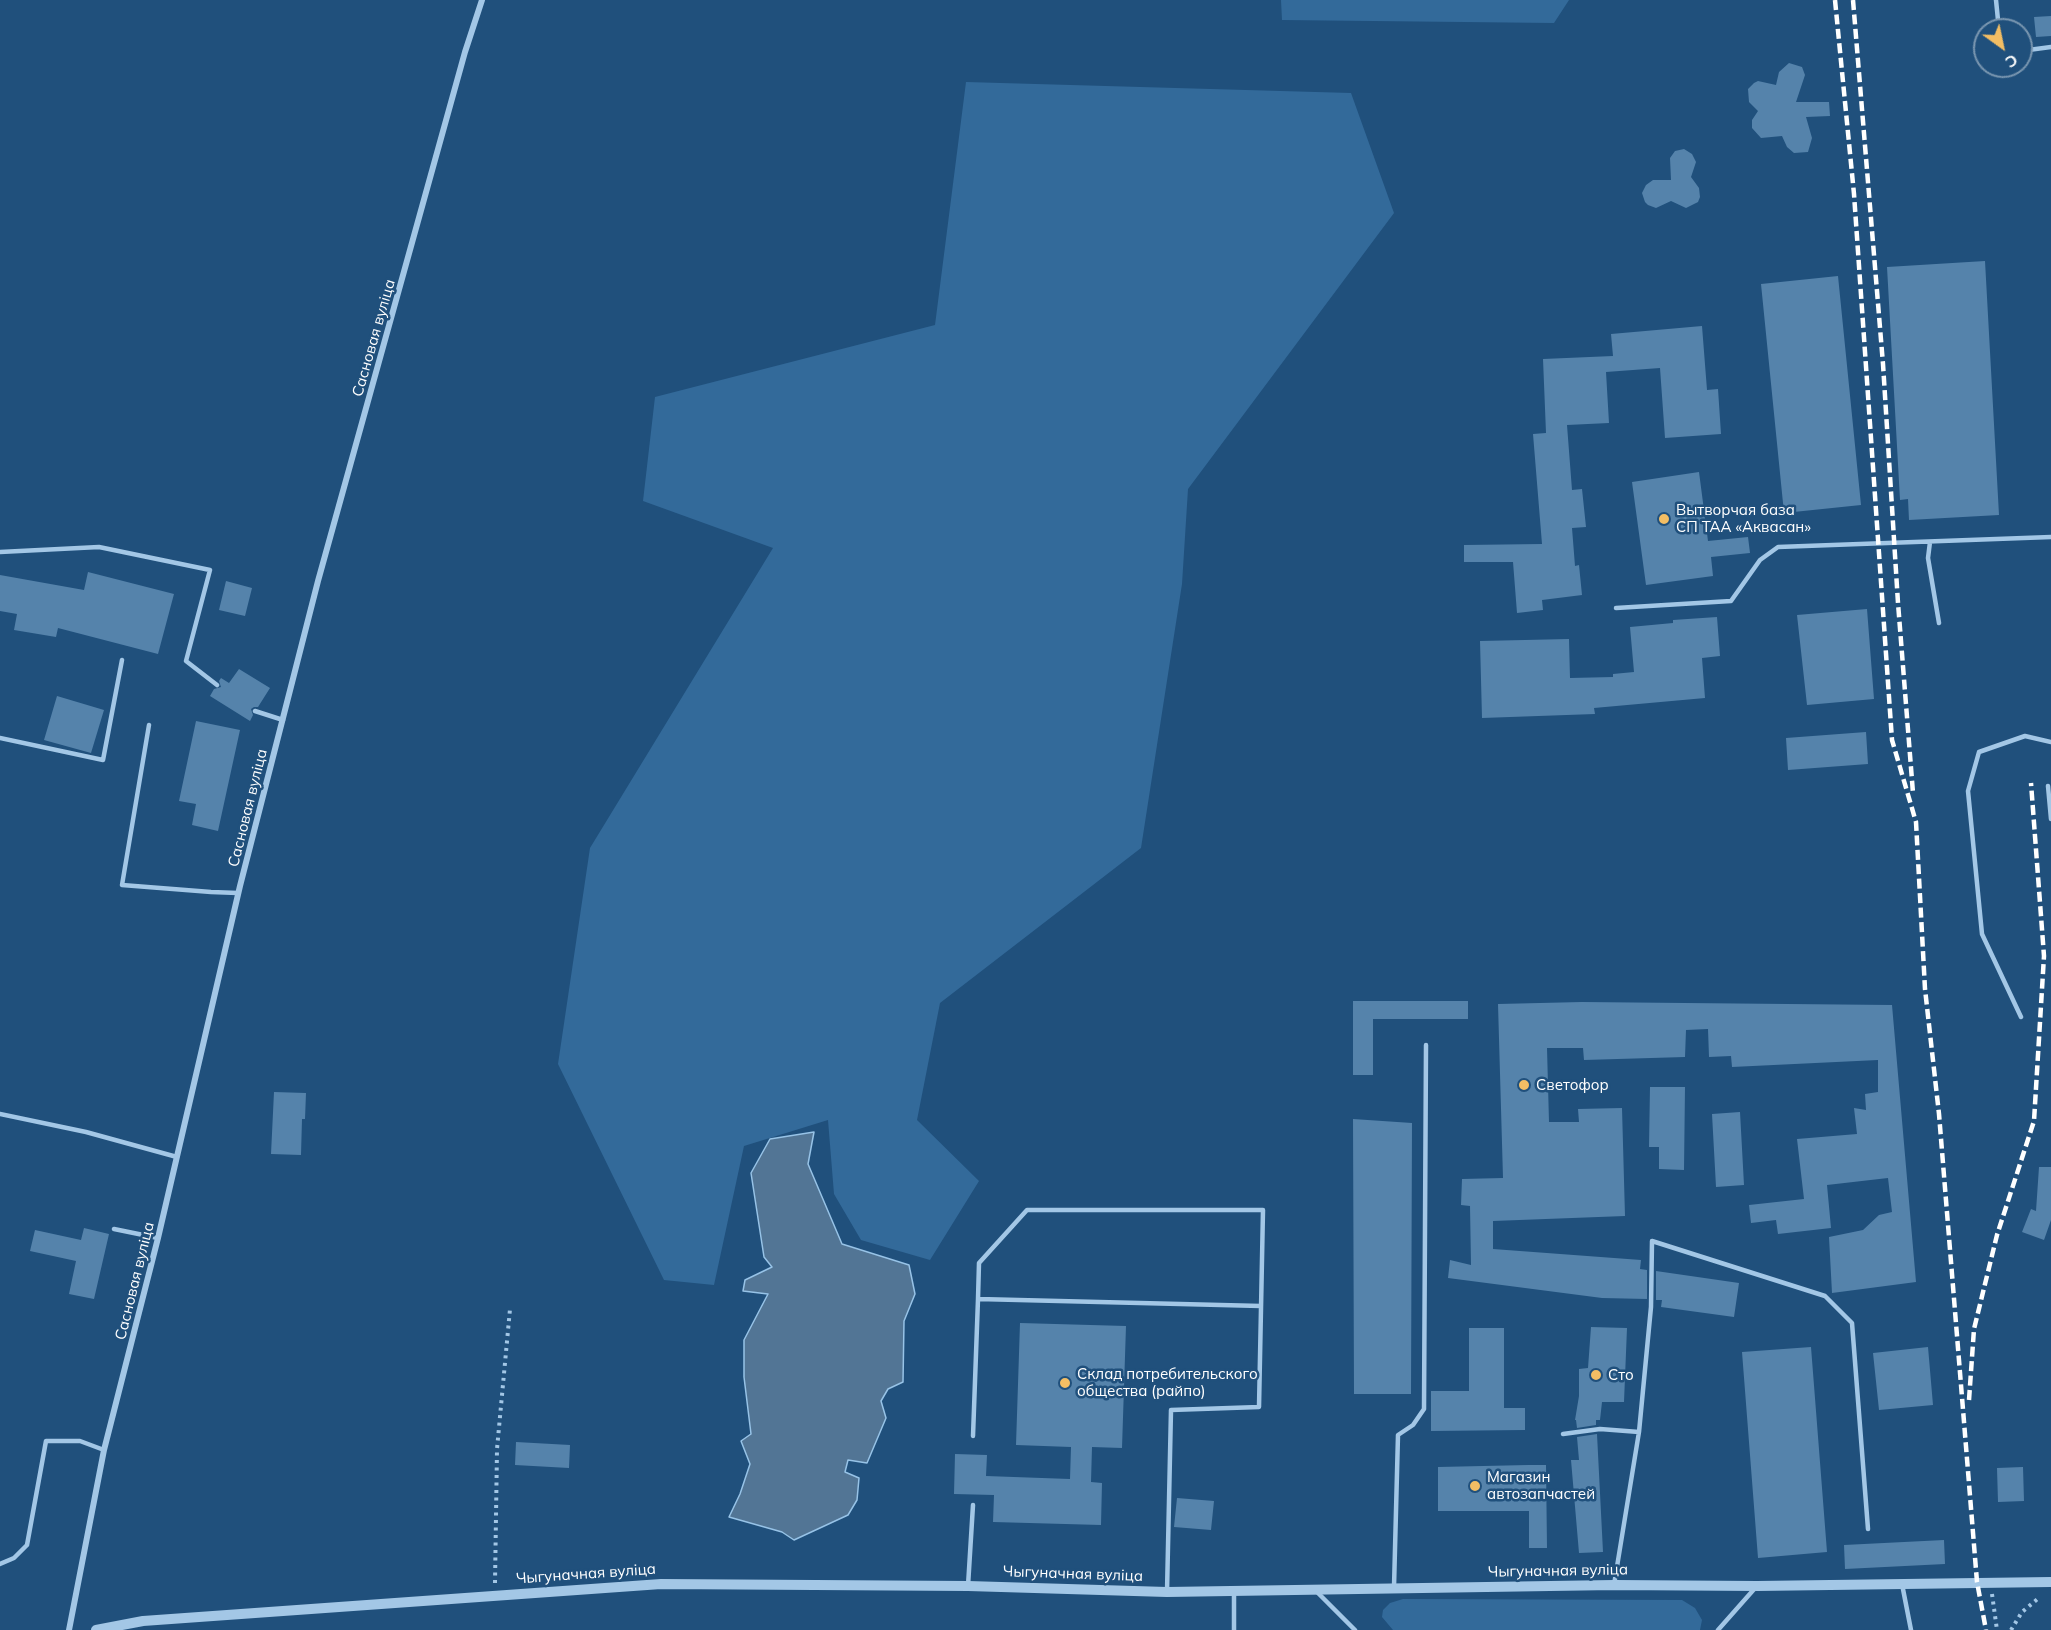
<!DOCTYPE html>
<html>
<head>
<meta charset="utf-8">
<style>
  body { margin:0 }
  #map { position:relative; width:2051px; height:1630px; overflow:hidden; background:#20507c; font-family:Mulish,sans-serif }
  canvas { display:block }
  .north { position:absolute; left:1973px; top:18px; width:60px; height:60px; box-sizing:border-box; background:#20507c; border:2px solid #7996b0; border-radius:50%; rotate:147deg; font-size:16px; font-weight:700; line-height:24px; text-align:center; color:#fff }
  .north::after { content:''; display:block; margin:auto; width:21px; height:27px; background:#f3be64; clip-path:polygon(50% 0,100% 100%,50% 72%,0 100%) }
</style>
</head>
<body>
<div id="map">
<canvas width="2051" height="1630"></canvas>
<div class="north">С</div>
</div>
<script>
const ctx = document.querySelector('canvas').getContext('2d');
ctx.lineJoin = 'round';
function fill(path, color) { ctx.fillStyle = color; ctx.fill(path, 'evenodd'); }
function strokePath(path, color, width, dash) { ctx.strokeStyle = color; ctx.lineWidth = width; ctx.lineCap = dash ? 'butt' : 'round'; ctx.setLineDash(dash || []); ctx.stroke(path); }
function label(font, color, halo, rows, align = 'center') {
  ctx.font = font + ' Mulish,sans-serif'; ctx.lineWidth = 5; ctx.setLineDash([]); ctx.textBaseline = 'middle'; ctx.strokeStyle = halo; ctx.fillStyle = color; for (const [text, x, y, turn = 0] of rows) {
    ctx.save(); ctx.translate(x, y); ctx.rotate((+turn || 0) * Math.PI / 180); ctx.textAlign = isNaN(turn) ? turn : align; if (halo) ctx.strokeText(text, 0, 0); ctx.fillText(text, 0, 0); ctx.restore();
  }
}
fill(new Path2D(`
  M 1281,0 L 1569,0 L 1554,23 L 1282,20 Z
  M 966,82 L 1351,93 L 1394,213 L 1188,489 L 1182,584 L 1141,848 L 940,1003 L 917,1120 L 979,1181 L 930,1260 L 861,1240 L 834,1194 L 828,1120 L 744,1146 L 714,1285 L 664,1280 L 558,1064 L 590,848 L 773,548 L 643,501 L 655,397 L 935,325 Z
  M 1403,1599 L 1682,1600 L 1695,1608 L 1702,1620 L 1700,1630 L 1393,1630 L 1382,1617 L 1383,1610 L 1390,1603 Z`), '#336a9a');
const water = new Path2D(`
  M 814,1132 L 808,1164 L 842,1244 L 909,1265 L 915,1294 L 904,1321 L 903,1382 L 888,1389 L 881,1401 L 886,1418 L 867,1463 L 848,1460 L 845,1472 L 859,1478 L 857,1500 L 848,1515 L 794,1540 L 782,1532 L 729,1517 L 740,1494 L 750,1464 L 741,1441 L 751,1434 L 744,1377 L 744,1340 L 768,1294 L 743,1291 L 745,1280 L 772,1267 L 764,1257 L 751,1173 L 770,1139 Z`);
fill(water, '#527595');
strokePath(water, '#97c3e7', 1.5);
fill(new Path2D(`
  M 2051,16 L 2051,36 L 2036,37 L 2034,17 Z
  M 1789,63 L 1802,67 L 1805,75 L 1796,102 L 1829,102 L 1830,116 L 1806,117 L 1812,138 L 1808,152 L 1794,153 L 1787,147 L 1782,136 L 1761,138 L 1752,128 L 1752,120 L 1758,111 L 1749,102 L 1748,89 L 1754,83 L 1758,81 L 1776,85 L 1779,72 Z
  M 1684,149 L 1692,154 L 1696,162 L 1691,177 L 1699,188 L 1700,197 L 1698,202 L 1686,208 L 1671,201 L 1656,208 L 1648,205 L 1645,202 L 1642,193 L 1646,185 L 1653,180 L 1671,180 L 1670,158 L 1675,151 Z
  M 1985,261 L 1999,515 L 1909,520 L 1908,499 L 1900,500 L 1887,267 Z
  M 1838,276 L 1861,505 L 1784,513 L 1761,284 Z
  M 1702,326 L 1707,390 L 1718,389 L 1721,434 L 1665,438 L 1660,368 L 1606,372 L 1609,423 L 1567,425 L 1572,490 L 1582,489 L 1586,527 L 1572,528 L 1575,566 L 1579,565 L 1582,595 L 1542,600 L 1543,610 L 1517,613 L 1513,562 L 1464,562 L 1464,545 L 1542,544 L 1533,434 L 1546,433 L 1543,359 L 1613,356 L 1611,334 Z
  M 1699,472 L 1708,541 L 1748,537 L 1750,553 L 1711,557 L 1713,576 L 1646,585 L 1632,482 Z
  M 88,572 L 174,594 L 158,654 L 58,628 L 56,637 L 14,630 L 17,614 L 0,611 L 0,575 L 84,590 Z
  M 226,581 L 252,588 L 245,616 L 219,610 Z
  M 1867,609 L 1874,699 L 1807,705 L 1797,615 Z
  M 1717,617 L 1720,656 L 1702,658 L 1705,698 L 1594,708 L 1595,714 L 1482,718 L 1480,641 L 1569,639 L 1570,678 L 1613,677 L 1613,674 L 1634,672 L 1630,627 L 1673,623 L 1673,620 Z
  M 239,669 L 270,688 L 258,707 L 254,707 L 251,709 L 253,715 L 250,721 L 210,696 L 214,689 L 221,687 L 219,681 L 221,678 L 229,683 Z
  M 57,696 L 104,710 L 91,753 L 44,740 Z
  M 196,721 L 240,730 L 218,831 L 192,825 L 196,804 L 179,801 Z
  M 1866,732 L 1868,764 L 1788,770 L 1786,738 Z
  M 1353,1001 L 1468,1001 L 1468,1019 L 1373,1019 L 1373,1075 L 1353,1075 Z
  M 1582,1002 L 1892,1005 L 1916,1282 L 1832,1293 L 1829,1237 L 1863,1230 L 1879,1215 L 1892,1212 L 1888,1178 L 1827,1185 L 1831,1228 L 1778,1234 L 1776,1220 L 1751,1223 L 1749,1205 L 1804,1199 L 1797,1139 L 1857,1134 L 1854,1108 L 1866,1110 L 1865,1094 L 1878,1092 L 1878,1060 L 1732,1067 L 1731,1056 L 1709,1057 L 1708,1029 L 1686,1030 L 1685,1057 L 1584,1060 L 1583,1048 L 1547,1048 L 1549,1122 L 1579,1122 L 1578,1109 L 1622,1108 L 1625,1216 L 1493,1221 L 1493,1249 L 1641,1260 L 1640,1269 L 1647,1270 L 1647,1299 L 1602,1298 L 1448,1278 L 1450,1260 L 1471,1265 L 1470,1206 L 1461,1205 L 1462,1179 L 1503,1178 L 1498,1004 Z
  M 1650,1087 L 1685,1087 L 1684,1170 L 1659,1169 L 1659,1147 L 1649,1147 Z
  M 274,1092 L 306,1093 L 305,1119 L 302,1119 L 301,1155 L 271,1154 Z
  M 1740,1112 L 1744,1185 L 1716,1187 L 1712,1114 Z
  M 1353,1119 L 1412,1123 L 1411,1394 L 1354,1394 Z
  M 2039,1167 L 2051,1167 L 2051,1220 L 2044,1240 L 2022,1232 L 2031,1209 L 2036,1211 Z
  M 84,1228 L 109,1234 L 94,1299 L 69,1294 L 76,1261 L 30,1251 L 35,1230 L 81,1240 Z
  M 1656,1271 L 1739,1283 L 1734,1317 L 1661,1307 L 1662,1300 L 1656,1300 Z
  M 1020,1323 L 1126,1326 L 1122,1448 L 1092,1447 L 1091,1482 L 1102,1483 L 1101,1525 L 993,1522 L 994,1495 L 954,1494 L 955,1454 L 987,1455 L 986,1476 L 1070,1479 L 1071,1447 L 1016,1445 Z
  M 1591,1327 L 1627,1328 L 1624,1402 L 1602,1402 L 1600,1420 L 1596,1420 L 1596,1425 L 1577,1428 L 1576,1420 L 1575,1420 L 1579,1396 L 1579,1369 L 1588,1368 Z
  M 1469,1328 L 1504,1328 L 1504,1408 L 1525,1408 L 1525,1430 L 1431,1431 L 1431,1391 L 1469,1391 Z
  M 1811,1347 L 1827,1552 L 1758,1558 L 1742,1352 Z
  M 1928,1347 L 1933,1405 L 1879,1410 L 1873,1353 Z
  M 1597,1434 L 1603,1552 L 1579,1553 L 1571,1460 L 1579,1460 L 1577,1437 Z
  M 516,1442 L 570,1445 L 569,1468 L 515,1465 Z
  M 1528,1465 L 1546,1465 L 1547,1548 L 1529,1548 L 1529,1511 L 1438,1511 L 1438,1467 Z
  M 2023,1467 L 2024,1501 L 1998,1502 L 1997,1468 Z
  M 1177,1498 L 1214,1501 L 1211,1530 L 1174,1527 Z
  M 1944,1540 L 1945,1564 L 1845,1569 L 1844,1545 Z`), '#5583ab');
strokePath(new Path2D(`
  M 495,1583 L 497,1449 L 510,1309
  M 1992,1594 L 1997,1630
  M 2011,1630 L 2022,1612 L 2040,1597`), '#a3c7e6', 4, [3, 4.5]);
strokePath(new Path2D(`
  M 1996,0 L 1999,30
  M 2021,51 L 2051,47
  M 1930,542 L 1928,558 L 1939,623
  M 0,552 L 99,547 L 210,570 L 186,661 L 217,685
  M 1616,608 L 1731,601 L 1760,560 L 1778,547 L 2051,537
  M 255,711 L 283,720
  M 149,725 L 122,885 L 211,892 L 238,893
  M 0,738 L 103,760 L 122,660
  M 2048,786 L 2051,819
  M 2021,1017 L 1982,934 L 1968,791 L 1979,752 L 2025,736 L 2051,742
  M 0,1114 L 86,1132 L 177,1157
  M 114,1229 L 158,1238
  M 1639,1432 L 1651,1307 L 1652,1241 L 1825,1296 L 1852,1323 L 1868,1529
  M 1563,1434 L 1600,1429 L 1639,1432 L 1614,1585
  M 973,1436 L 978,1299
  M 0,1564 L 14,1558 L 27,1545 L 46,1441 L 80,1441 L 104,1450
  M 1902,1584 L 1911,1630
  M 968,1586 L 973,1505
  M 1394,1587 L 1398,1435 L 1413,1425 L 1424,1409 L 1426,1045
  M 1234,1591 L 1234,1630
  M 1167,1592 L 1171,1410 L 1259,1407 L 1263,1210 L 1027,1210 L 979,1263 L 978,1299 L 1261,1306
  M 1317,1592 L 1355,1630
  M 1718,1630 L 1756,1587`), '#a3c7e6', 4.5);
strokePath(new Path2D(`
  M 69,1630 L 104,1450 L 158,1238 L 240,886 L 318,581 L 465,52 L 482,0`), '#a3c7e6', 6);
strokePath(new Path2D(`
  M 96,1630 L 143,1621 L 661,1584 L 968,1586 L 1167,1592 L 1614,1585 L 1757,1586 L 2051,1582`), '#a3c7e6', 10);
strokePath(new Path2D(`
  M 1835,0 L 1854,194 L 1892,740 L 1916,822 L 1925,989 L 1939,1114 L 1977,1582 L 1986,1630
  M 1853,0 L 1883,364 L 1898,603 L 1913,793
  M 1969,1400 L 1974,1329 L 1997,1235 L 2034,1121 L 2044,956 L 2031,783`), '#fff', 4.5, [10, 4.5]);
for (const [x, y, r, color] of [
  [1664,519,6,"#f3be64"],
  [1524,1085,6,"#f3be64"],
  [1596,1375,6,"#f3be64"],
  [1065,1383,6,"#f3be64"],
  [1475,1486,6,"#f3be64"]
]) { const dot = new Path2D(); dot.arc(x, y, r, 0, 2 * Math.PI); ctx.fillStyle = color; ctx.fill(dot); strokePath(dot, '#20507c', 2); }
label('15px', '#fff', '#20507c', [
  ["Сасновая вуліца",374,338,-74],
  ["Сасновая вуліца",248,808,-76],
  ["Сасновая вуліца",135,1281,-76],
  ["Чыгуначная вуліца",1558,1571,-1],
  ["Чыгуначная вуліца",586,1574,-4],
  ["Чыгуначная вуліца",1073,1574,2]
]);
label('15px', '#fff', '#20507c', [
  ["Вытворчая база",1676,510],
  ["СП ТАА «Аквасан»",1676,527],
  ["Светофор",1536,1085],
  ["Склад потребительского",1077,1374],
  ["общества (райпо)",1077,1391],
  ["Сто",1608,1375],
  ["Магазин",1487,1477],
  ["автозапчастей",1487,1494]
], 'left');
</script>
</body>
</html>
